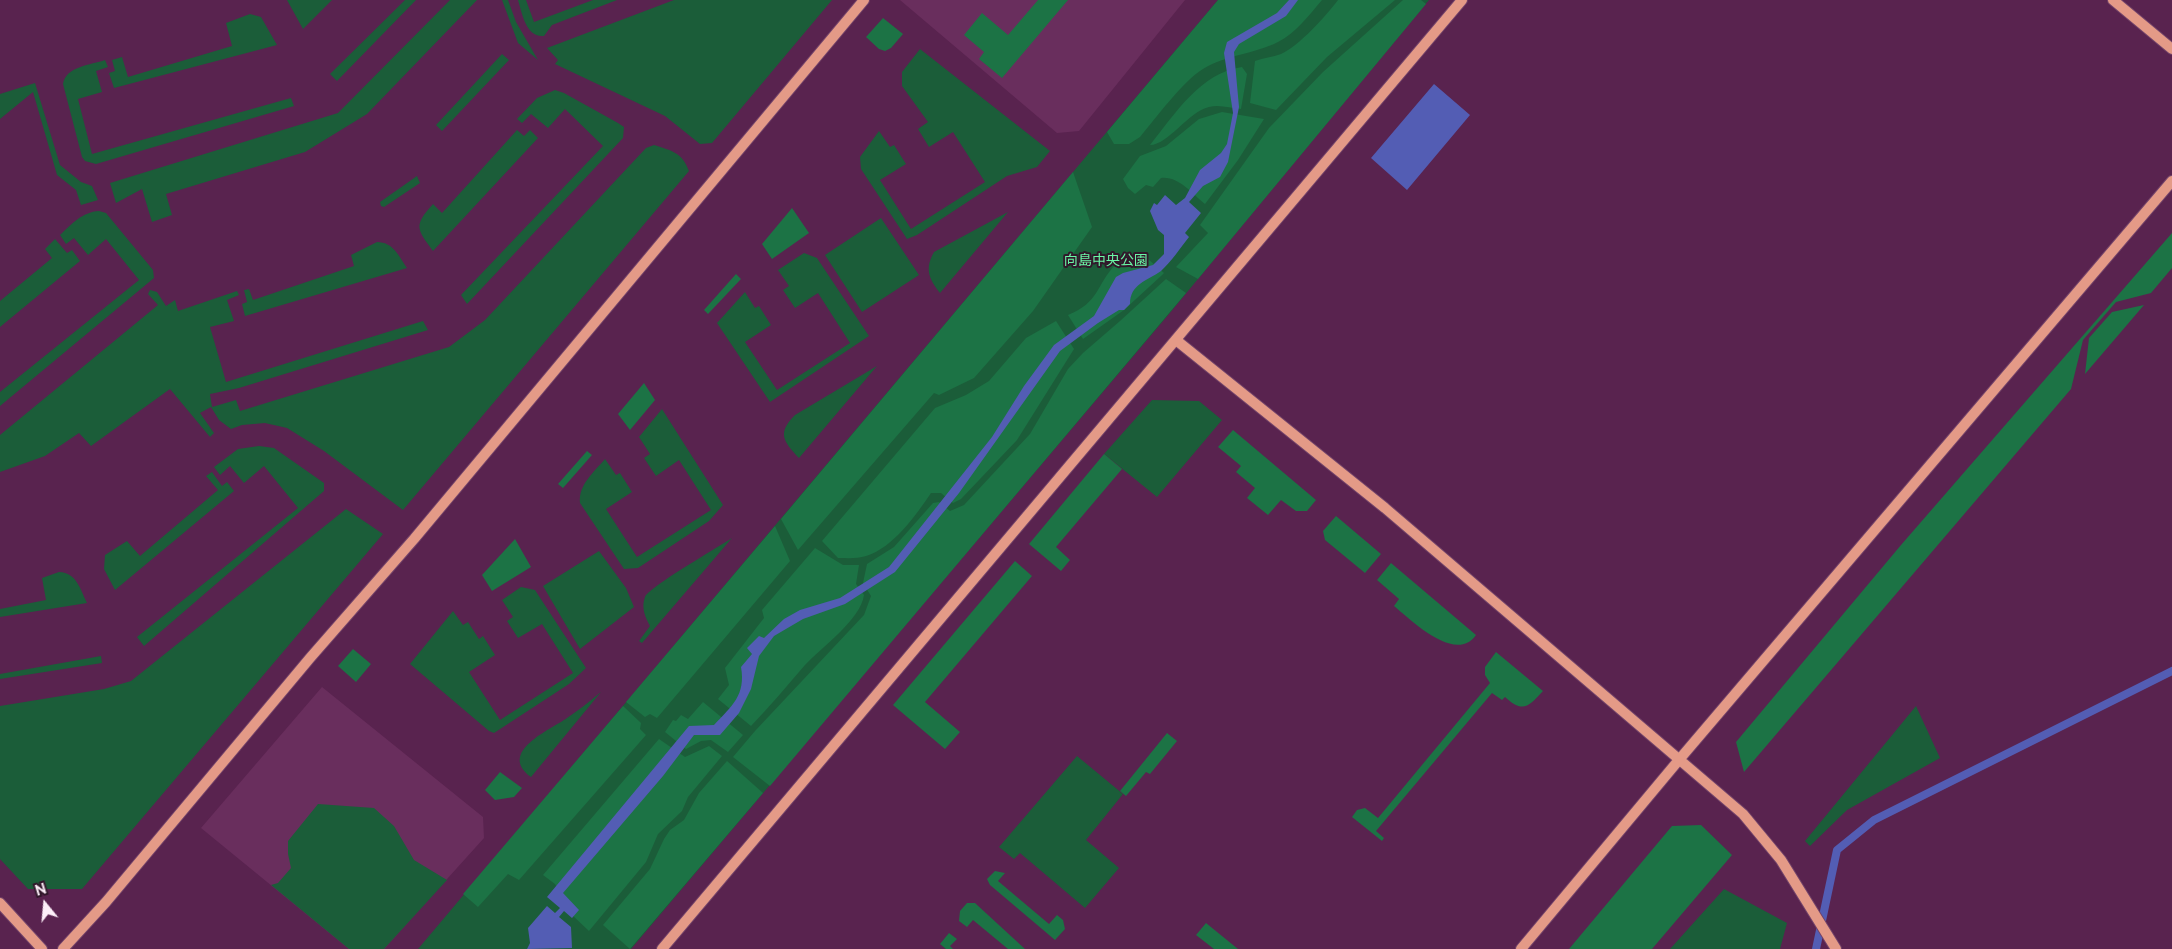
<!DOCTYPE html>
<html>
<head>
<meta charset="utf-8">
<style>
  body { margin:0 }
  #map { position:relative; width:2172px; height:949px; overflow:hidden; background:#59234f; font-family:Raleway,sans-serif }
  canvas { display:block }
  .north { position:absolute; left:20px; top:879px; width:50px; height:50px; -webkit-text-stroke:4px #31182b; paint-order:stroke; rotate:343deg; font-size:14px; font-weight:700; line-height:20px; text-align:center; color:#fdeff9 }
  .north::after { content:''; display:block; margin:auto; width:18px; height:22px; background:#fdeff9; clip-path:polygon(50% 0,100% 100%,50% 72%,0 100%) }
</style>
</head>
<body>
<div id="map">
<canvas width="2172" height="949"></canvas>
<div class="north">N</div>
</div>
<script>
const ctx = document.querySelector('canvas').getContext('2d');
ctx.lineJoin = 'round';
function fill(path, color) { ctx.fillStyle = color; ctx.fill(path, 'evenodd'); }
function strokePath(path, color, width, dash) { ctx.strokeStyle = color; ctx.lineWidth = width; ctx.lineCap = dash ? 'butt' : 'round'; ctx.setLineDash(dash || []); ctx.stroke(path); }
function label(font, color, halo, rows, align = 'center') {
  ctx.font = font + ' Raleway,"Noto Sans JP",sans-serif'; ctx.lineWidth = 4; ctx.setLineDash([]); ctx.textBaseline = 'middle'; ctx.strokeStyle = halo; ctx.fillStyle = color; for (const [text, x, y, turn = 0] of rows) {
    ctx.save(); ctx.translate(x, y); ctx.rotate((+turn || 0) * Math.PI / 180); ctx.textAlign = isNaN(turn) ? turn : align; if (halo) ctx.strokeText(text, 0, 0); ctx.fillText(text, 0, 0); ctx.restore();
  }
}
fill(new Path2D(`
  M 900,0 L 1185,0 L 1079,131 L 1057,133 Z
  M 322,687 L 483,817 L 484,838 L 384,949 L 349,949 L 201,828 Z`), '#692e5d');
fill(new Path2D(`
  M 287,0 L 332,0 L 303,29 Z
  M 405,0 L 416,0 L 337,81 L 330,74 Z
  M 450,0 L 477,0 L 367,114 L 305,152 L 166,194 L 172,215 L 152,222 L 142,189 L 116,203 L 110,183 L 338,113 Z
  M 502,0 L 508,0 L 516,22 L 538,60 L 518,43 Z
  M 518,0 L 526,0 L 534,22 L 593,0 L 617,0 L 552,25 L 544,36 C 526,38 522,13 518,0 Z
  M 674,0 L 832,0 L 712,143 L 700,144 L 665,116 L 555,64 L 558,60 L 547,48 Z
  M 1218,0 L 1429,0 L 1169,314 L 631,949 L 418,949 Z
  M 250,14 L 261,17 L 277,45 L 114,88 L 109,73 L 115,71 L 112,60 L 122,57 L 128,77 L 232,46 L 226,23 Z
  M 920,49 L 1050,151 L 1037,167 L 1007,176 L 917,235 L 907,239 L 861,169 L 860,157 L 879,131 L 890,147 L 894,145 L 906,164 L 880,180 L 911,229 L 985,182 L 953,132 L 929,147 L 918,129 L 928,122 L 902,86 L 902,72 Z
  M 502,54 L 509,60 L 442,131 L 436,125 Z
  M 105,60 L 108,67 L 96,71 L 102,92 L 78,99 L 92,154 L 291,98 L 294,106 L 96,164 L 85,161 L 82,157 L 63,84 C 66,66 91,65 105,60 Z
  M 35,83 L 60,165 L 81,182 L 92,186 L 98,200 L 81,205 L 76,190 L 57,175 L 33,92 L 0,119 L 0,94 Z
  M 555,90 L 564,93 L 618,123 L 624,127 L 623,138 L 467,304 L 461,295 L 603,146 L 565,109 L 548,128 L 531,114 L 522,123 L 517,119 L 537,98 Z
  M 517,130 L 524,136 L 530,130 L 538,138 L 433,251 C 417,229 413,226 433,204 L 442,213 Z
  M 654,145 C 672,151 682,152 689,171 L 403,510 L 324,451 L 287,428 L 265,423 L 242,425 L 231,429 L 219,420 L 211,407 L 200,413 L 214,433 L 210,437 L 170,389 L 91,446 L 79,433 L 45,456 L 0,472 L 0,435 L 158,305 L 148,294 L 150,290 L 157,292 L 166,306 L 175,300 L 178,311 L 237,291 L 239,295 L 227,300 L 234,321 L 210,327 L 226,382 L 423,321 L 428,330 L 239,388 L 210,394 L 212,407 L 236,400 L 240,411 L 449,347 L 485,320 L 646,148 Z
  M 417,176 L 420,183 L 384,207 L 381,206 L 380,202 Z
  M 99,211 L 106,213 L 153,270 L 154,278 L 0,406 L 0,392 L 139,280 L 106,239 L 88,255 L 74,238 L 66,244 L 60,235 C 72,224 82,212 99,211 Z
  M 1008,212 L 940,293 C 928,278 925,268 934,252 Z
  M 881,218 L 919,275 L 862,312 L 825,255 Z
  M 55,239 L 67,253 L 72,250 L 80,261 L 0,327 L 0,301 L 52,258 L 45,249 Z
  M 377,242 C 393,242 399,256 407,268 L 245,316 L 242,304 L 247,302 L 244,290 L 249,289 L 253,300 L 354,266 L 351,255 Z
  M 804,253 L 817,258 L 869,336 L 770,402 L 717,323 L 745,292 L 755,308 L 759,306 L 771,325 L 745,342 L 777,390 L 850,343 L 818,293 L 795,308 L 783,290 L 789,286 L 778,270 Z
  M 877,366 L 799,458 C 783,441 777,433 795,415 Z
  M 1152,400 L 1199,401 L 1222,420 L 1157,497 L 1104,454 Z
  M 662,409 L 723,505 L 709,521 L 638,568 L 624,569 L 580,503 C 578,485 594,472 605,459 L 616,475 L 620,473 L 632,492 L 606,509 L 637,557 L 711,510 L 679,460 L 656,476 L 644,458 L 650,454 L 639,437 Z
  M 259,446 L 274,448 L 324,483 L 324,491 L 144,646 L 137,637 L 298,508 L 264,466 L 244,483 L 230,466 L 220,475 L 214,467 L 238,449 Z
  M 212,472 L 222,486 L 227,482 L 234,491 L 115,590 L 104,569 L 105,555 L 127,541 L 140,556 L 218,490 L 206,476 Z
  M 346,509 L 383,534 L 82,889 L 28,889 L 0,859 L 0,706 L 104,689 L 131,681 Z
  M 732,538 L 642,643 L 639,641 L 650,626 C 645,617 641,607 645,597 C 649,587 717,548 732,538 Z
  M 599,551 L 626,588 L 634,607 L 580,649 L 543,586 Z
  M 59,572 C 77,573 80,589 87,603 L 0,617 L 0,609 L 46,600 L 42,578 Z
  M 521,587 L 535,590 L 586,668 L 569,684 L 494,733 L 489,731 L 410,664 L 453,611 L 463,625 L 468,622 L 479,639 L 483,636 L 495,655 L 469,672 L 500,720 L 573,673 L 542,624 L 518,638 L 507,621 L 513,617 L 502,600 Z
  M 101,656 L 102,663 L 0,679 L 0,674 Z
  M 601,692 L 531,777 C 497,752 550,730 567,718 C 579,710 590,701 601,692 Z
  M 1916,706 L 1940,758 L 1847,810 L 1810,846 L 1805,841 Z
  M 1077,756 L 1123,794 L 1086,840 L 1119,868 L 1085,908 L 1020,853 L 1014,859 L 999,847 Z
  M 318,804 L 374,808 L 394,826 L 414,860 L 447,880 L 384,949 L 349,949 L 271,885 L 278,883 L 291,868 L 288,854 L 288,841 Z
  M 1724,889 L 1787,923 L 1780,949 L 1670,949 Z`), '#1b5d39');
fill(new Path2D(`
  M 1038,0 L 1068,0 L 1002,78 L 979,59 L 984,52 L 964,35 L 982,13 L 1008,35 Z
  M 1218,0 L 1322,0 C 1309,15 1296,33 1278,42 C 1254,54 1226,55 1203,69 C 1183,81 1156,118 1140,137 L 1129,144 L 1114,144 L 1107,132 Z
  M 1338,0 L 1395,0 L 1327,57 L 1276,110 L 1250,103 L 1255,61 C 1263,58 1273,57 1281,54 C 1299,46 1326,16 1338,0 Z
  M 1403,0 L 1421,0 L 1426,4 L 1198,279 L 1176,267 L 1208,233 L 1200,225 L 1269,128 L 1323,72 Z
  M 883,18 L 903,34 L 891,48 L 885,51 L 879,49 L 866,37 Z
  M 1242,67 L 1247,74 L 1241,109 C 1230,108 1219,104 1209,107 C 1188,112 1168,145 1150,145 C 1175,114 1200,73 1242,67 Z
  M 1222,112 L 1264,119 L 1238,160 L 1205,204 C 1192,194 1179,176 1161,178 L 1153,187 L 1146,185 L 1135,194 L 1128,188 L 1123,179 L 1140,156 L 1166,146 L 1199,119 Z
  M 1073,172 L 1092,227 L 1033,311 L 974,378 L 939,395 L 934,393 L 798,550 L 781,519 Z
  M 792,208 L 809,233 L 772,259 L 762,244 Z
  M 2172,233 L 2172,268 L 2151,293 L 2116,302 L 2083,340 L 2071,389 L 1744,772 L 1736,742 L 1901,545 Z
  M 1148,259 L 1164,273 L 1161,276 L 1124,310 L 1083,339 L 1068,315 C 1100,302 1095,286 1116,264 L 1132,260 L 1144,263 Z
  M 736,274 L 741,279 L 708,314 L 704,310 Z
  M 1166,279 L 1186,293 L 770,786 L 733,757 L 755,731 L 864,615 L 871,596 L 863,583 L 867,564 L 894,547 L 933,503 L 939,502 L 950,511 L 964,505 L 1030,434 L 1068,369 L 1083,353 L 1120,321 Z
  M 2144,305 L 2085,374 L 2089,338 L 2112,312 Z
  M 1056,321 L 1074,349 L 1017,440 L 961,499 L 953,503 L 941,493 L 931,493 C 916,515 893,548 866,556 C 857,559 847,558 838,558 L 822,541 L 935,408 L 966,395 L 989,381 L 1026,338 Z
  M 644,383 L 655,400 L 630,430 L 618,414 Z
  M 1233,430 L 1316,500 L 1307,511 L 1296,511 L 1281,500 L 1268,515 L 1247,498 L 1255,488 L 1236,472 L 1241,466 L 1218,447 Z
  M 587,451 L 592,455 L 563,488 L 558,484 Z
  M 1104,454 L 1122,469 L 1056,547 L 1070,560 L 1061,571 L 1029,544 Z
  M 1336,516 L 1381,554 L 1365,573 L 1325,540 L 1323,531 Z
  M 775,526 L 790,561 L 657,718 L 650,714 L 645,717 L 626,702 Z
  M 515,539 L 531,567 L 492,591 L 482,575 Z
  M 815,548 L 843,565 L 859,565 L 856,584 L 864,595 C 861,619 821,648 805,665 C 787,686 770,706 751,726 L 718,699 L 729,685 L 725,668 L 764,618 L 762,610 Z
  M 1015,561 L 1032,576 L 925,702 L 960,732 L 945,749 L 893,705 Z
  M 1391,563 L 1476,635 C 1456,664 1412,621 1394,606 L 1399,599 L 1377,580 Z
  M 353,649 L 371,664 L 356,682 L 338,666 Z
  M 1496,652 L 1543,691 C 1529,706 1523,714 1505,697 L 1502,700 L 1492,693 L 1376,831 L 1384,838 L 1382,841 L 1352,817 L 1357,810 L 1365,808 L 1378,818 L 1490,683 L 1485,675 L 1485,667 Z
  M 703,702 L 743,735 L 728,752 L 711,740 L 701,741 L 686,749 L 665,732 L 673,720 L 676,721 L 681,715 L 688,719 Z
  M 623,706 L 641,723 L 640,729 L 646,735 L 519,880 L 508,874 L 478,907 L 463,894 Z
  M 1167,733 L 1177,741 L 1150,774 L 1146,772 L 1126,796 L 1120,791 Z
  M 659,739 L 685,757 L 709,746 L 722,756 L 688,797 L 682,811 L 658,834 L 646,862 L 589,931 L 571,914 L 555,884 L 543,875 Z
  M 727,761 L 763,793 L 630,949 L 603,925 L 650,869 L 664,839 L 670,830 L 684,820 L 699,793 Z
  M 500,772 L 522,788 L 514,797 L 495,800 L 485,790 Z
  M 1701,825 L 1732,855 L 1652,949 L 1569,949 L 1672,826 Z
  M 995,871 L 1005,873 L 998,881 L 1049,924 L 1057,915 L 1063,920 L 1065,929 L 1055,940 L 990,885 L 987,879 Z
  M 967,903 L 975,903 L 1025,949 L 1008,949 L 973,920 L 967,927 L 959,921 L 960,911 Z
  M 1206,923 L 1238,949 L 1214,949 L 1196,935 Z
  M 949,933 L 957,939 L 950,946 L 953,949 L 946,949 L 940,944 Z`), '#1c7345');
fill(new Path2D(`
  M 1289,0 L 1298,0 L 1286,16 L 1239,44 L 1234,52 L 1239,107 L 1228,162 L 1220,177 L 1203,186 L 1189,202 L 1201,213 L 1185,233 L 1189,237 C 1181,247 1171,262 1161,271 C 1147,281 1130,284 1130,304 L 1124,310 L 1119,310 L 1098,323 L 1060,351 L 959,493 L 895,572 L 845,604 L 803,619 L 774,636 L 759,656 L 751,689 L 739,713 L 720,735 L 694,735 L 663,776 L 563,893 L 579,910 L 572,918 L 564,911 L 559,917 L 571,927 L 572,948 L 527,949 L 530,943 L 528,928 L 547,906 L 555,913 L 560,908 L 547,897 L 689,726 L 714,725 C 732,706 746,695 741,667 L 752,654 L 747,648 L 759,636 L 764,638 L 784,619 L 800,610 L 840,598 L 889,567 L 992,437 L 1024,386 L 1054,345 L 1094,316 L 1116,277 L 1123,273 L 1153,265 L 1164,254 L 1164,235 L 1158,230 L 1150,211 L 1154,203 L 1157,205 L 1165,195 L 1176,205 L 1185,198 L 1200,170 L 1221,153 L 1227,144 L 1233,113 L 1224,53 L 1227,42 L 1277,13 Z
  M 1434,84 L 1470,115 L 1407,190 L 1371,158 Z`), '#535db4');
strokePath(new Path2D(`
  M 1816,949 L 1837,850 L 1874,820 L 2172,671`), '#535db4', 8);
const secondary = new Path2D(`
  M 2113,0 L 2172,49
  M 1176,340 L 1385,508 L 1743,814 L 1781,860 L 1836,949
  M 0,903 L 42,949
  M 63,949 L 106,902 L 310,658 L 414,539 L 864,0
  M 662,949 L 1462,0
  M 1521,949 L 1678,761 L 2172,181`);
strokePath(secondary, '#73446a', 12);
strokePath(secondary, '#e49a87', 10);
label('14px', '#6af6a5', '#31182b', [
  ["向島中央公園",1106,261]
]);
</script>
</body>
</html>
